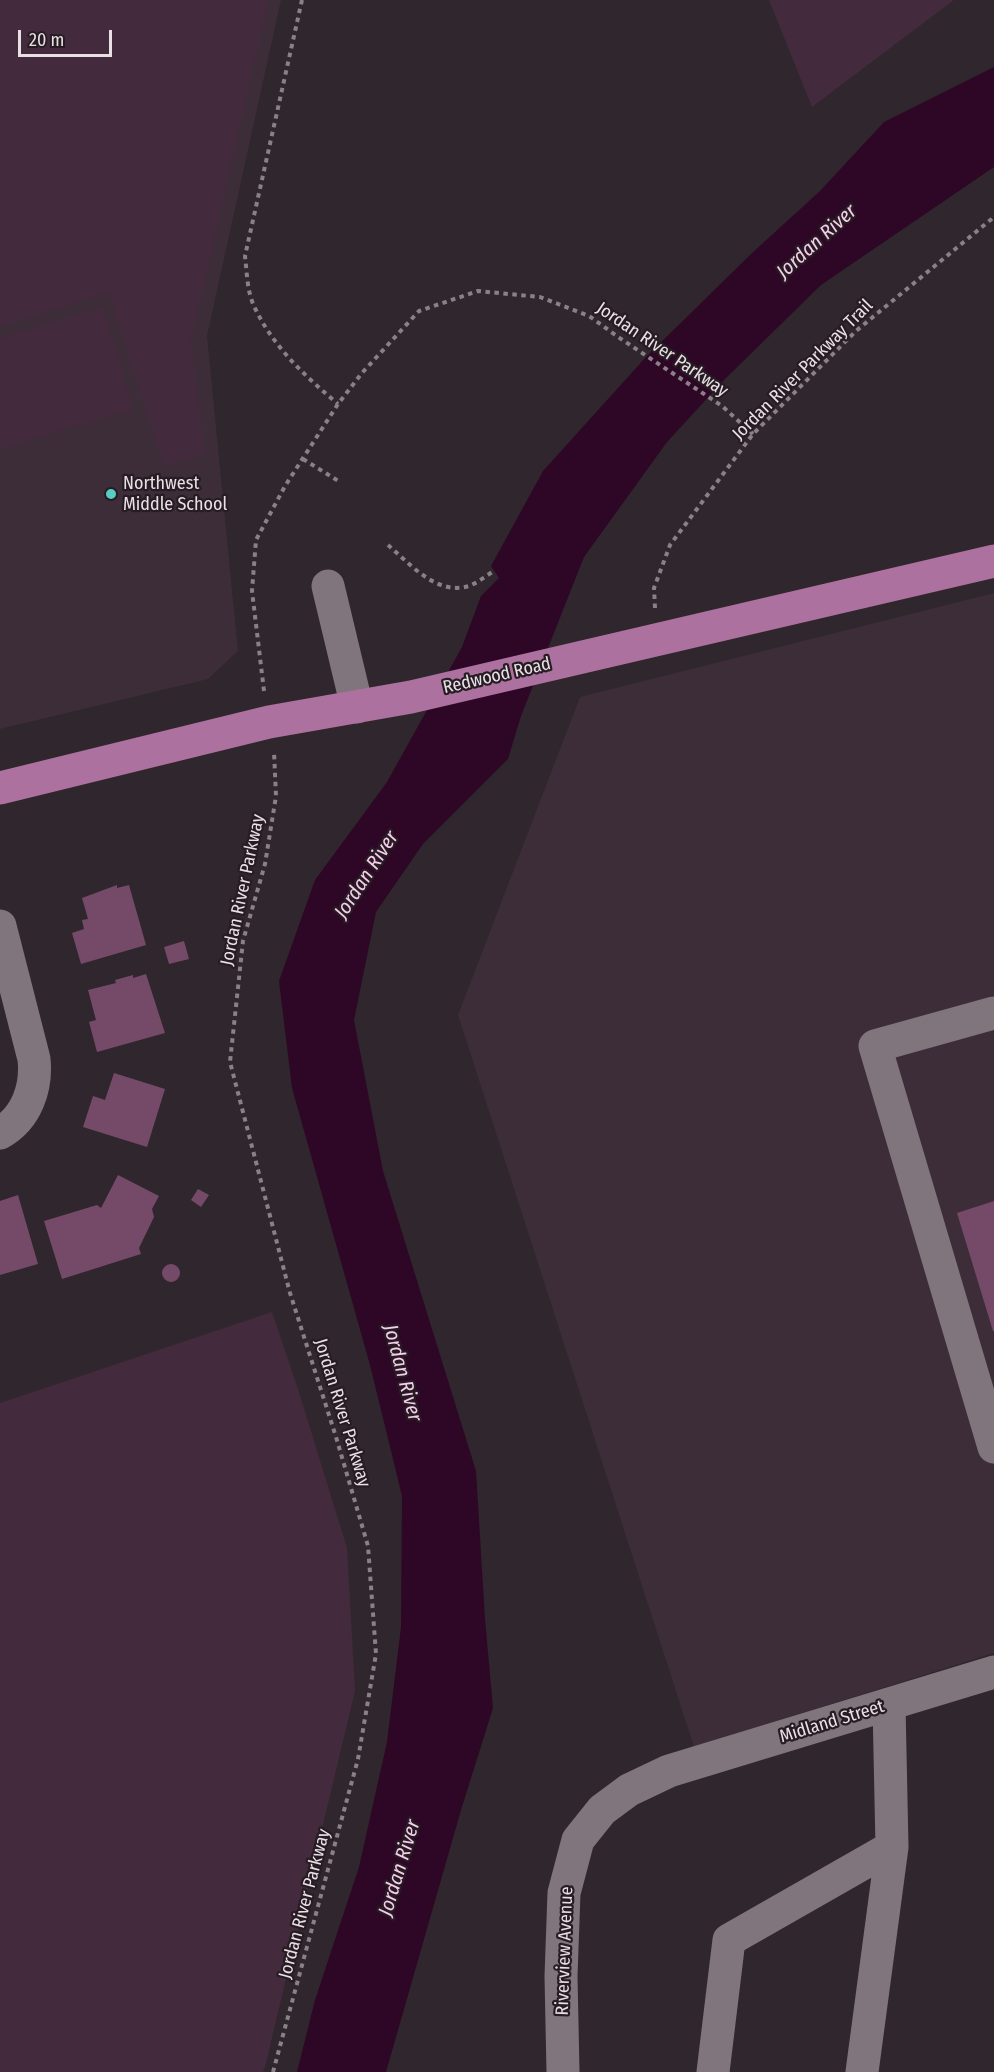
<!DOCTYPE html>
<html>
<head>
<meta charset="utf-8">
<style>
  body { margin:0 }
  #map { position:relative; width:994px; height:2072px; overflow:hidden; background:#30262d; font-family:"Fira Sans Condensed",sans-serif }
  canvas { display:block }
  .scale { position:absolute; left:18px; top:30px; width:94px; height:27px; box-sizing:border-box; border:3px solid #e8e0e5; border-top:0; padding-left:8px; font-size:18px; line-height:21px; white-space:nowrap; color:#e8e0e5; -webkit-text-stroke:4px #271c24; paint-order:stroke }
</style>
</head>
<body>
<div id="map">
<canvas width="994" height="2072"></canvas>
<div class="scale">20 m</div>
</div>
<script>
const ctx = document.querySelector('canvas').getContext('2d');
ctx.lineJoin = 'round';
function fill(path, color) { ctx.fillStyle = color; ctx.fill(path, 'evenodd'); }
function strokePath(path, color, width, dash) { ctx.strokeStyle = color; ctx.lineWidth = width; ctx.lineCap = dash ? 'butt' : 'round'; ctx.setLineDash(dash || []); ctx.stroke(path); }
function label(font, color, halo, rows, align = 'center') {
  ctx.font = font + ' "Fira Sans Condensed",sans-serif'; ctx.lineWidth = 4.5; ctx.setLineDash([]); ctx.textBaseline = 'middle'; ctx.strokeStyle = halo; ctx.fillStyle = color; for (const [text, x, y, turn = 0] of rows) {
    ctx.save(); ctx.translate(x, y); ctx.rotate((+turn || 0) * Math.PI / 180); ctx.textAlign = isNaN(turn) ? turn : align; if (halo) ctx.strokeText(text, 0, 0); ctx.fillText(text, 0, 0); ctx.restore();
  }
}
fill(new Path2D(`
  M 0,0 L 281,0 L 207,336 L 238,651 L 208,679 L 0,729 Z
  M 994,593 L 994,1653 L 694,1747 L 458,1015 L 580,697 Z`), '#3d2d39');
fill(new Path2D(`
  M 0,0 L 268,0 L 191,341 L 205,454 L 165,466 L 108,292 L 0,326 Z
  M 769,0 L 954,0 L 812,107 Z
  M 103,307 L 133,409 L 0,449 L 0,338 Z
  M 272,1312 L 298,1389 L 347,1548 L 355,1691 L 265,2067 L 263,2072 L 0,2072 L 0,1403 Z`), '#442a3d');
fill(new Path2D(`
  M 994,67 L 994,167 L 821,285 L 725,379 L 667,442 L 584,557 L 521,716 L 508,759 L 423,844 L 376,912 L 354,1020 L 383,1171 L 476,1471 L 485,1619 L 493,1708 L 461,1810 L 386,2072 L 297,2072 L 315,2000 L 359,1867 L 387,1742 L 401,1627 L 402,1496 L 370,1365 L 292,1088 L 279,981 L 315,880 L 387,782 L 462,647 L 481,596 L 499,578 L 491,566 L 543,471 L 646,357 L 751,254 L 820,191 L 884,122 Z`), '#2d0725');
fill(new Path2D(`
  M 117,885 L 117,888 L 129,885 L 146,945 L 81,964 L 72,933 L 84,929 L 82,920 L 88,919 L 82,898 Z
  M 184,941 L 189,959 L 169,964 L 164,947 Z
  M 146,974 L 165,1033 L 97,1052 L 89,1022 L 96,1020 L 88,990 L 116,983 L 115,980 L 133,975 L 133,978 Z
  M 114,1073 L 165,1089 L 147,1147 L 83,1127 L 93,1096 L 105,1100 Z
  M 118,1175 L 159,1196 L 152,1209 L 154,1217 L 139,1248 L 141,1254 L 62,1279 L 44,1221 L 97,1205 L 101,1208 Z
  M 198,1189 L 209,1195 L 201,1207 L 191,1200 Z
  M 18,1195 L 38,1264 L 0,1275 L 0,1201 Z
  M 994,1201 L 994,1331 L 993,1331 L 957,1213 Z
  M162 1273a9 9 0 1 1 18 0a9 9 0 1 1-18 0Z`), '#754a69');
strokePath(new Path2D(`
  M 302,0 L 245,256 C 247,273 247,291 254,306 C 273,347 305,376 338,404
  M 303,459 L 340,482
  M 388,545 C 410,564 437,596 469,586 C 477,583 486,576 494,571
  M 655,608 L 654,588 L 670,545 L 753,434 L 856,331 L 994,217
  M 264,691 L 252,591 L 256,540 L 285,486 L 338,404 L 362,373 L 419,311 L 478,291 L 540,297 L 589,316 L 621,339 L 722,406 L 753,434
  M 273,2072 L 358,1759 L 376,1654 L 368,1546 L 336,1437 L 290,1293 L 230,1062 L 243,941 L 265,864 L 276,796 L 274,752`), '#8a8187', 4, [4.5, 4.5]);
strokePath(new Path2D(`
  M 328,586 L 357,707
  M 0,926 L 34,1059 C 37,1087 27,1118 0,1133
  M 994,1013 L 875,1046 L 994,1447
  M 563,2072 L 561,1976 L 564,1893 L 578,1840 L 602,1810 L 629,1790 L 669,1771 L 994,1672
  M 713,2072 L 729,1940 L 892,1847
  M 862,2072 L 892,1847 L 889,1705`), '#81757d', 33);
strokePath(new Path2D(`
  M 0,788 L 269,722 L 411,697 L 994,561`), '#ad719f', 33);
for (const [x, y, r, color] of [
  [111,494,6,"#56cec3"]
]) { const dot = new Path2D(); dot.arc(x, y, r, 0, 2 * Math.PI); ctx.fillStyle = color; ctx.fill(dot); strokePath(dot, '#271c24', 2); }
label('18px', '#e8e0e5', '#271c24', [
  ["Jordan River Parkway",662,350,34],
  ["Jordan River Parkway Trail",803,370,-45],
  ["Redwood Road",497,676,-13],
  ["Jordan River Parkway",243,890,-78],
  ["Jordan River Parkway",342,1413,73],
  ["Midland Street",832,1722,-17],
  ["Jordan River Parkway",305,1904,-75],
  ["Riverview Avenue",565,1951,-88]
]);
label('18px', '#e8e0e5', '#271c24', [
  ["Northwest",123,484],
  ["Middle School",123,505]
], 'left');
label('italic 20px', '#f8cdec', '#271c24', [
  ["Jordan River",817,242,-42],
  ["Jordan River",367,875,-57],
  ["Jordan River",402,1373,75],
  ["Jordan River",400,1868,-73]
]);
</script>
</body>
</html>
